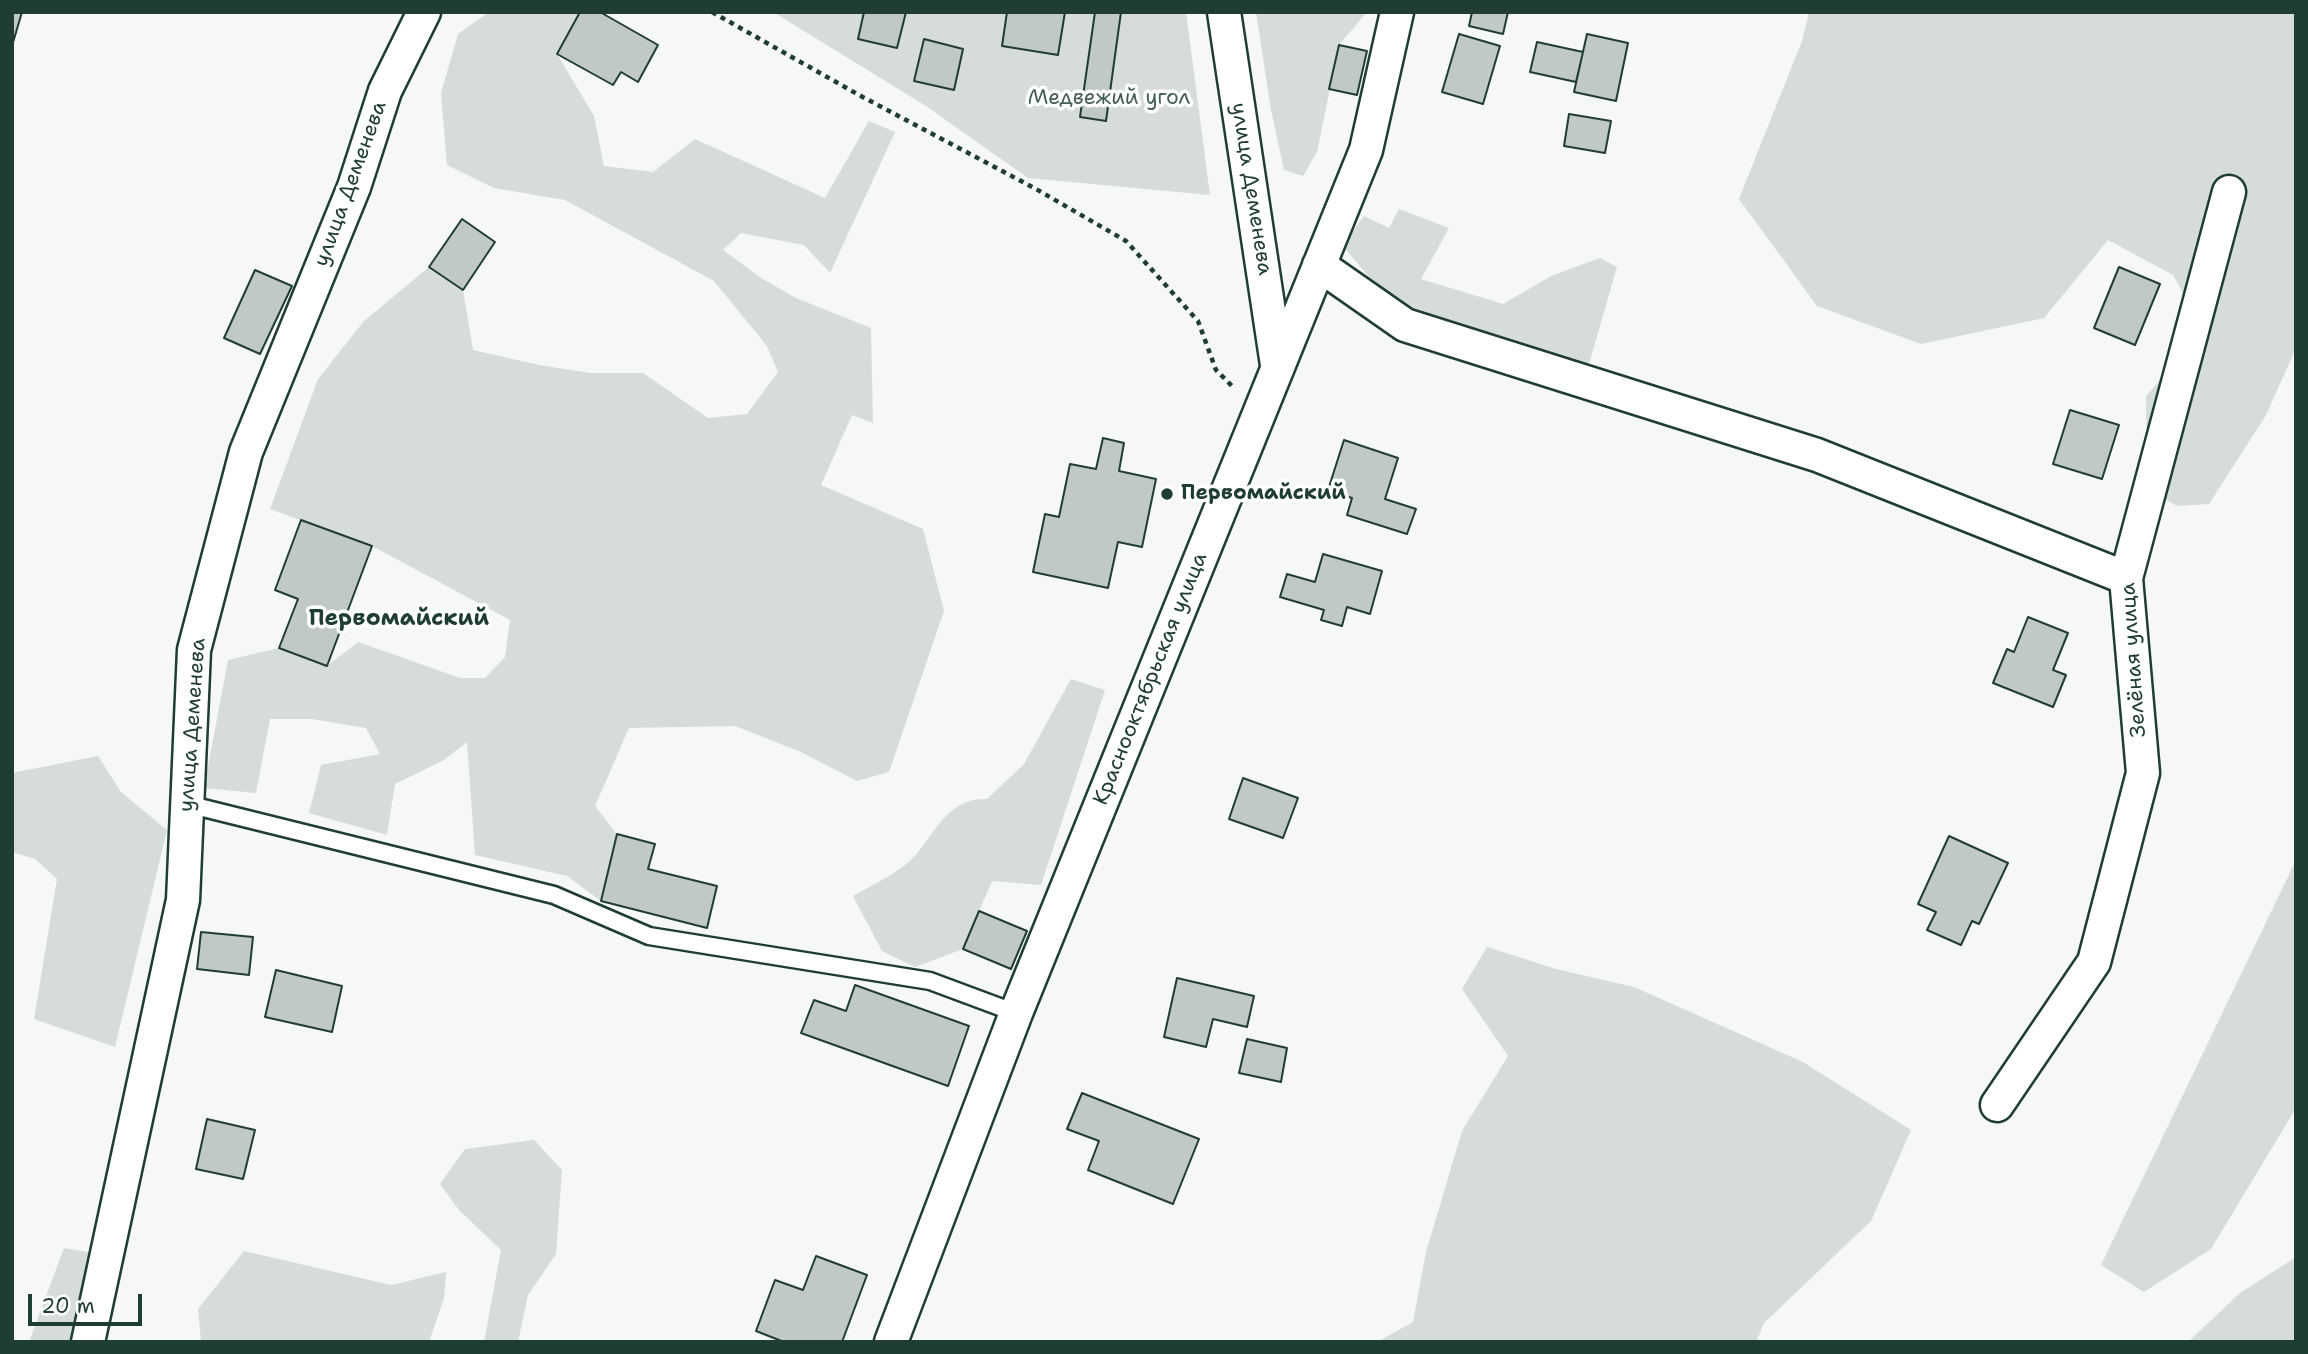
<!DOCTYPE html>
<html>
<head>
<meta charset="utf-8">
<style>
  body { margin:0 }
  #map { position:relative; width:2308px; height:1354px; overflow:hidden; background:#f6f7f7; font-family:"Shantell Sans",sans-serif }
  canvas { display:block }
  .frame { position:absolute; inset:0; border:14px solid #1f3d34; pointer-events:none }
  .scale { position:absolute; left:28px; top:1294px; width:114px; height:32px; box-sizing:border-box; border:4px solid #1f3d34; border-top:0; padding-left:9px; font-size:21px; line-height:24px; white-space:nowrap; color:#1f3d34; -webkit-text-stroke:5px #fff; paint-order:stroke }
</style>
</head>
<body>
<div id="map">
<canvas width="2308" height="1354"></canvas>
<div class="frame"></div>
<div class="scale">20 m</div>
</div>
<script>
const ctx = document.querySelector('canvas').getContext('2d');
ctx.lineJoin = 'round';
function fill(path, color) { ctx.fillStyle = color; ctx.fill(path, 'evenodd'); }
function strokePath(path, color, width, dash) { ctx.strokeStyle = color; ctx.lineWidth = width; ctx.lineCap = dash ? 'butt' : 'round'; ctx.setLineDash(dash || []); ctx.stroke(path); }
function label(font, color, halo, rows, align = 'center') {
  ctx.font = font + ' "Shantell Sans",sans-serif'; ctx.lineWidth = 7; ctx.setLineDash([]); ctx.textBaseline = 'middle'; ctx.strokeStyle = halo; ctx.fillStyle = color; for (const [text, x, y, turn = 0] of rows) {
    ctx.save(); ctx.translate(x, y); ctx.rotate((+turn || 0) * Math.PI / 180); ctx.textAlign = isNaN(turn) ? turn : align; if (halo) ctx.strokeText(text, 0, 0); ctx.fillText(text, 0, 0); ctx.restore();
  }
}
fill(new Path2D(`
  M 489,12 L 580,12 L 557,54 L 594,116 L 604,166 L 653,172 L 695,139 L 825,198 L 869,121 L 895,132 L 830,273 L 804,245 L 741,233 L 723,250 L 761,278 L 796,298 L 871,328 L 873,423 L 852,415 L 821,485 L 923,529 L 944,611 L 889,772 L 857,781 L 801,752 L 735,726 L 629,728 L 595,806 L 617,834 L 601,901 L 567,876 L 475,855 L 467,742 L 444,760 L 395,784 L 387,835 L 309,813 L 321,765 L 380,754 L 366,728 L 312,719 L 270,719 L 256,793 L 204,788 L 228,660 L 279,648 L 327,666 L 358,642 L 460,678 L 485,678 L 505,657 L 510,620 L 372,546 L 270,509 L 318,379 L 364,321 L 429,267 L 463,290 L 473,350 L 539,365 L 590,373 L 643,373 L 708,418 L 747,414 L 778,372 L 767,346 L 714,281 L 565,200 L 494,188 L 447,165 L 441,93 L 458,34 Z
  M 773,12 L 1186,12 L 1210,195 L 1028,178 L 926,106 Z
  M 1256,12 L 1367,12 L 1339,45 L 1317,152 L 1303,176 L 1284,170 L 1271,110 Z
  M 1809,12 L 2296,12 L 2296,348 L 2266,415 L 2209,504 L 2177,506 L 2147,489 L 2146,396 L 2204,331 L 2173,275 L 2108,240 L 2044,318 L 1921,344 L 1817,306 L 1739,199 L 1802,41 Z
  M 1399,209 L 1449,228 L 1421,279 L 1503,304 L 1551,276 L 1600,258 L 1617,267 L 1589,364 L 1398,311 L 1342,245 L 1364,216 L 1389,228 Z
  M 1071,679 L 1105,690 L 1041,885 L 992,881 L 963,949 L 915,967 L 882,951 L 853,896 C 870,886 896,874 910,861 C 934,837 946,797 987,799 L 1024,764 Z
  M 98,756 L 121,792 L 167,830 L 115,1047 L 34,1019 L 57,879 L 35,859 L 12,852 L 12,773 Z
  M 2296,860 L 2296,1108 L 2211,1249 L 2144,1292 L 2101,1265 Z
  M 1487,947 L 1556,969 L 1634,987 L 1803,1062 L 1911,1130 L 1871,1221 L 1764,1323 L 1756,1342 L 1377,1342 L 1413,1322 L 1426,1252 L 1462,1131 L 1508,1056 L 1462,989 Z
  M 534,1140 L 562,1170 L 556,1254 L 528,1295 L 518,1342 L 484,1342 L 501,1250 L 459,1210 L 440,1184 L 465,1149 Z
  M 64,1248 L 93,1253 L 74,1342 L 29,1342 Z
  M 244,1251 L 391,1285 L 446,1272 L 444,1298 L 429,1342 L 201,1342 L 198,1309 Z
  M 2296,1257 L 2296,1342 L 2188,1342 L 2240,1293 Z`), '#d6dcdb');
const building = new Path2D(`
  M 12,12 L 22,12 L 12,46 Z
  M 580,12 L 600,12 L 658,45 L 638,82 L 621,72 L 613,85 L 557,54 Z
  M 864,12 L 906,12 L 897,48 L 858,39 Z
  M 1007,12 L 1065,12 L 1058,55 L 1002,46 Z
  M 1095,12 L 1121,12 L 1106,121 L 1080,117 Z
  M 1472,12 L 1508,12 L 1503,34 L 1469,26 Z
  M 1459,34 L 1500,46 L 1483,104 L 1442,92 Z
  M 1587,34 L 1628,43 L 1616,101 L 1574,92 Z
  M 924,39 L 963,49 L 954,90 L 914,81 Z
  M 1537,42 L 1583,52 L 1576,82 L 1530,72 Z
  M 1339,45 L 1367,51 L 1357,95 L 1329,89 Z
  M 1569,114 L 1611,121 L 1605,153 L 1564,146 Z
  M 462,219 L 495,242 L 463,290 L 429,267 Z
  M 2119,267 L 2160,284 L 2135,345 L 2094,328 Z
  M 255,270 L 292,286 L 260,354 L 224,338 Z
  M 2070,410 L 2119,425 L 2102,479 L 2053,464 Z
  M 1103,438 L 1124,443 L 1119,471 L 1156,479 L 1142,547 L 1118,542 L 1108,588 L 1033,572 L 1045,514 L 1059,517 L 1070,464 L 1096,469 Z
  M 1344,440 L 1398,458 L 1385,499 L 1416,509 L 1407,534 L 1347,515 L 1352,498 L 1328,490 Z
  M 301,520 L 372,546 L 327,666 L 279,648 L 298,599 L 275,590 Z
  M 1323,554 L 1382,571 L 1370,614 L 1347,607 L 1342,626 L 1321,620 L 1324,610 L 1280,597 L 1287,574 L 1315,582 Z
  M 2028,617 L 2068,633 L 2053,670 L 2066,675 L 2053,707 L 1993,683 L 2007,649 L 2014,652 Z
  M 1243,778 L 1298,798 L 1283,838 L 1229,819 Z
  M 617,834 L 655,844 L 648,869 L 717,886 L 707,928 L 601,901 Z
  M 1949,836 L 2008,863 L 1979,924 L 1972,921 L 1961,945 L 1927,930 L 1936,912 L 1918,904 Z
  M 979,911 L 1027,931 L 1011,969 L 963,949 Z
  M 201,932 L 253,937 L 249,975 L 197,969 Z
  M 276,970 L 342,986 L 332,1032 L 265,1017 Z
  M 1177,978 L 1254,996 L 1247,1027 L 1213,1019 L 1206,1047 L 1164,1037 Z
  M 855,985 L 969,1026 L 948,1086 L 801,1033 L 814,1000 L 846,1011 Z
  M 1247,1039 L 1287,1048 L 1281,1082 L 1239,1073 Z
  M 1082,1093 L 1199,1139 L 1173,1204 L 1088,1170 L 1099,1141 L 1067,1129 Z
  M 207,1119 L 255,1130 L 243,1179 L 196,1169 Z
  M 816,1256 L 867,1275 L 842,1342 L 784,1342 L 756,1331 L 775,1280 L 803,1290 Z`);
fill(building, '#c0c9c6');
strokePath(building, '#1f3d34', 2);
const lane = new Path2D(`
  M 187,804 L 554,895 L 649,936 L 930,981 L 1016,1013`);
const street = new Path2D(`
  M 1224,12 L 1277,365
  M 1319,265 L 1405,325 L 1817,455 L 2126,578
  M 1997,1105 L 2094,962 L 2143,773 L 2126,578 L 2229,192
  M 88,1342 L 183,900 L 194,650 L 246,452 L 354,187 L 385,91 L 424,12
  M 891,1342 L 1016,1013 L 1366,150 L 1397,12`);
strokePath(lane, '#1f3d34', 21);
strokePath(street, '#1f3d34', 37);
strokePath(new Path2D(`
  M 712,12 L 859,95 L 1036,189 L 1126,241 L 1198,321 L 1216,370 L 1233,387`), '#1f3d34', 4.5, [5, 5]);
strokePath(lane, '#fff', 16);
strokePath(street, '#fff', 32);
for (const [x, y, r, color] of [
  [1167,494,7,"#1f3d34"]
]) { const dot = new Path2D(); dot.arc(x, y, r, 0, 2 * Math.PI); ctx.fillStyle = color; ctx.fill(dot); strokePath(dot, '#fff', 2.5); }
label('21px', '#445d55', '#fff', [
  ["Медвежий угол",1109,99]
]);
label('21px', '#1f3d34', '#fff', [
  ["улица Деменева",351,184,-70],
  ["улица Деменева",1251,189,81],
  ["Зелёная улица",2134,660,-94],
  ["Краснооктябрьская улица",1151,679,-68],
  ["улица Деменева",193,725,-86]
]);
label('bold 21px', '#1f3d34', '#fff', [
  ["Первомайский",1181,494]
], 'left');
label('bold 23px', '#1f3d34', '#fff', [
  ["Первомайский",399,619]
]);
</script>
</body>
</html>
